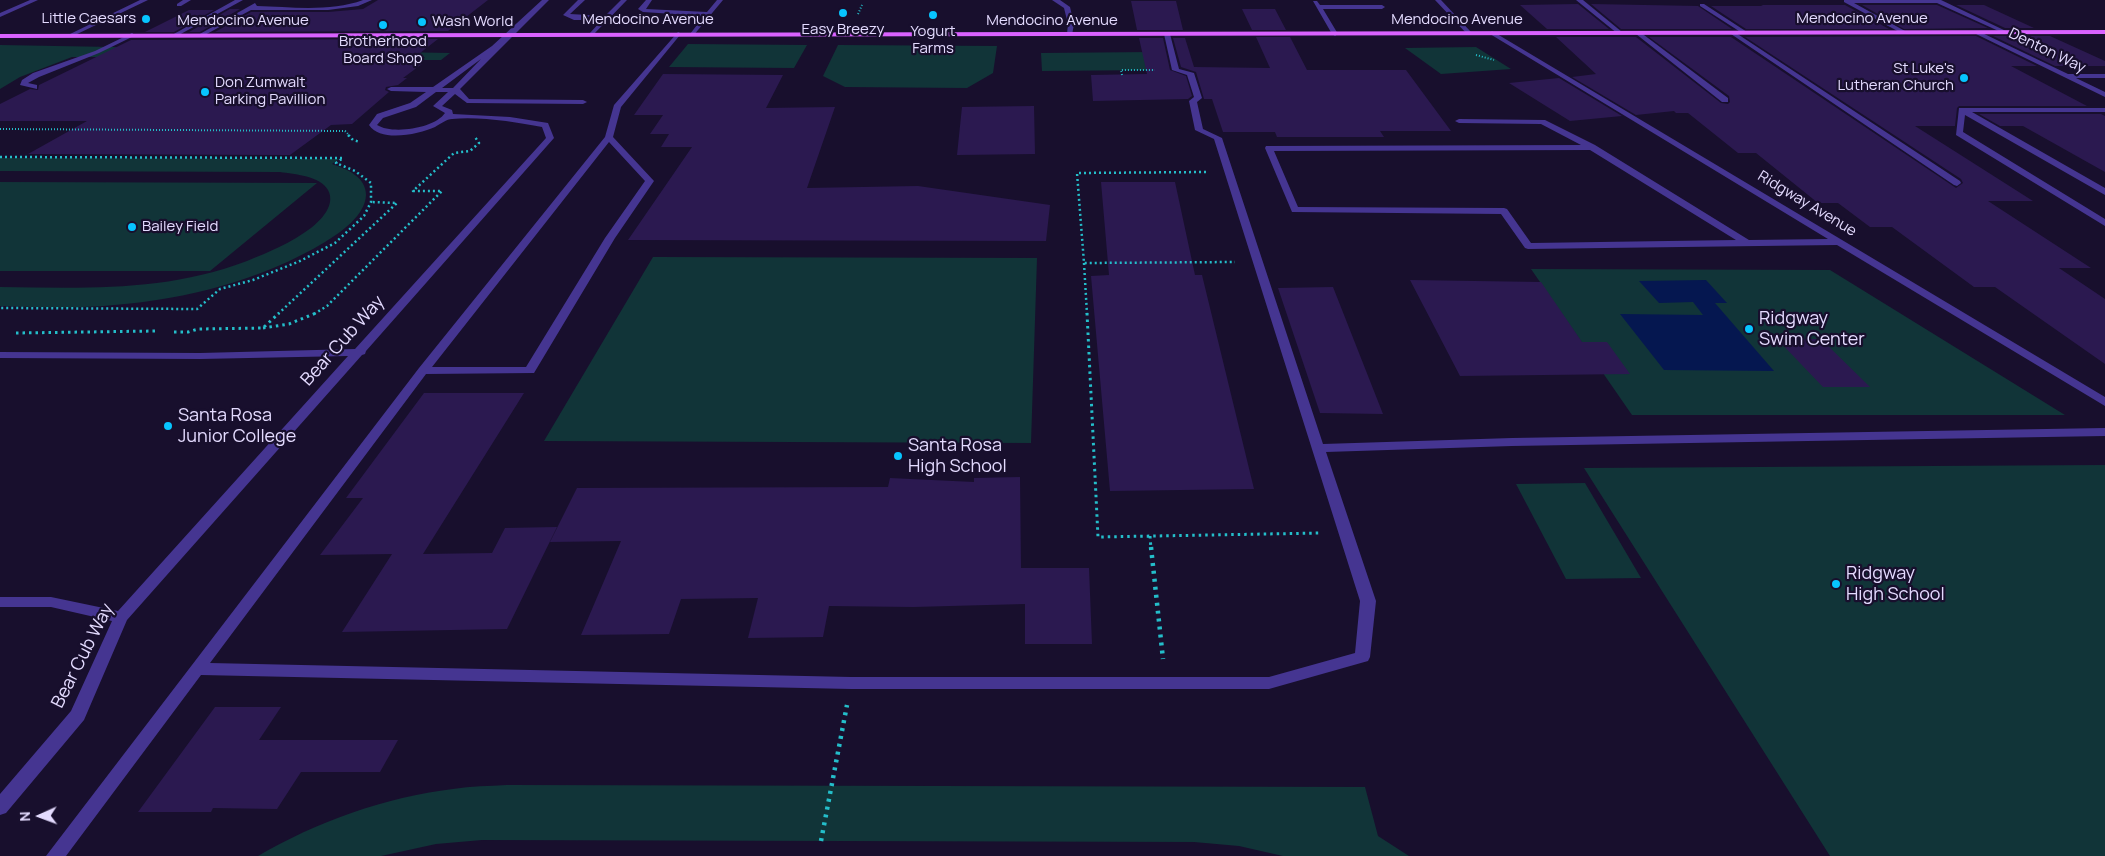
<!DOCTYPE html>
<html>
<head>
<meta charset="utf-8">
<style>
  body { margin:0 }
  #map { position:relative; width:2105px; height:856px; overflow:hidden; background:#180f2d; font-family:Manrope,sans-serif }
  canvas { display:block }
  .north { position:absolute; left:15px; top:791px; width:50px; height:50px; -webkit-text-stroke:4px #180f2d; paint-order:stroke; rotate:268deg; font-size:14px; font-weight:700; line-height:20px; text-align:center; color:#e4dbff }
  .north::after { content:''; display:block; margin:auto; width:18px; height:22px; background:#e4dbff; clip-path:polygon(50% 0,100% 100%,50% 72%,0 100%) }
</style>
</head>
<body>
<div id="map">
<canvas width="2105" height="856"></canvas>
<div class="north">N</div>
</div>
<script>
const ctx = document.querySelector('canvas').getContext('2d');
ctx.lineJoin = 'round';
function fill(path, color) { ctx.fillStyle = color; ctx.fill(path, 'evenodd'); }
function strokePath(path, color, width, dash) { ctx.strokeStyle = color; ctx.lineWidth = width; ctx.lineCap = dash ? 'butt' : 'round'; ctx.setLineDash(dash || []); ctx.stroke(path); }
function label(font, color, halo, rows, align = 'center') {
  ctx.font = font + ' Manrope,sans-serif'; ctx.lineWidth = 4.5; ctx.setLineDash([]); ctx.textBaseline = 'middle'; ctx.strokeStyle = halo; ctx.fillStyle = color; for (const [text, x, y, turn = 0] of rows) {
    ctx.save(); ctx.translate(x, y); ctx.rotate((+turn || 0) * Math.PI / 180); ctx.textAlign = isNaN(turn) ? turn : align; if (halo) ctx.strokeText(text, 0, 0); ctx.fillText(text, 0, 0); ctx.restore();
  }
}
fill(new Path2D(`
  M 688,44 L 807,45 L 794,68 L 669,67 Z
  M 0,45 L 450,53 L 441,60 L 422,60 L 425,57 L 72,57 L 20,77 L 0,89 Z
  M 838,45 L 997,46 L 993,73 L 967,88 L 845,87 L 823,76 Z
  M 1476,47 L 1511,69 L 1441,74 L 1405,48 Z
  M 1152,52 L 1157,70 L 1042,71 L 1041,53 Z
  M 0,158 L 339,159 L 332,164 C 347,169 366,177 366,195 C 365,216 341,232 325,242 C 262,280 187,299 114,305 C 77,309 38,307 0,306 L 0,287 C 85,288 166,292 247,261 C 269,252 291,243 311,228 C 321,220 336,205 328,190 C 320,176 295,174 280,172 L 0,171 Z
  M 0,182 L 317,183 L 210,271 L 0,271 Z
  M 653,257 L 1037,258 L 1031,443 L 544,441 Z
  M 1531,269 L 1830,270 L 2065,415 L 1632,415 Z
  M 2105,465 L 2105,856 L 1830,856 L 1584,468 Z
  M 1585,483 L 1641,578 L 1566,579 L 1516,484 Z
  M 507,785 L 1365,787 L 1378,836 L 1409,856 L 1283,856 L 1239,846 L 1194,842 L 482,840 L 436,844 L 381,856 L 258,856 C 316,822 386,797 453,789 C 471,786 489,786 507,785 Z`), '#113438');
fill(new Path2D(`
  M 1706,280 L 1727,303 L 1715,303 L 1774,371 L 1664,370 L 1620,314 L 1703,315 L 1693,302 L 1659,303 L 1639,281 Z`), '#051750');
fill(new Path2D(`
  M 378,0 L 488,0 L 448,31 L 215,32 L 251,12 L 328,12 L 363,9 Z
  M 1131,1 L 1176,1 L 1183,30 L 1137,30 Z
  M 1578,4 L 1609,29 L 1547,29 L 1520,5 Z
  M 1591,4 L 1698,6 L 1732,29 L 1621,29 Z
  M 1761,5 L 1845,5 L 1889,29 L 1746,29 L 1711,6 L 1763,6 Z
  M 1862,5 L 1937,5 L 1988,28 L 1904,29 Z
  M 1956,5 L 1984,5 L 2034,28 L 2005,28 Z
  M 230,9 L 240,9 L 200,32 L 189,32 Z
  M 1242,9 L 1275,9 L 1286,30 L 1252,30 Z
  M 189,10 L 214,10 L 174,32 L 145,32 Z
  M 1976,36 L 2037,66 L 2011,66 L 2087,106 L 1959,106 L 1957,108 L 1955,126 L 1915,126 L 2033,201 L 1988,201 L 2091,268 L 2059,268 L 2105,299 L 2105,364 L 1995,287 L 1974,287 L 1892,227 L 1870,227 L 1838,203 L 1818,203 L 1756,153 L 1738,153 L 1688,113 L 1676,113 L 1674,111 L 1636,115 L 1572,77 L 1596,74 L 1556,37 L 1636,37 L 1721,103 L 1728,104 L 1730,102 L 1729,96 L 1649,37 L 1731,37 L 1956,188 L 1963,183 L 1961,179 L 1745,37 Z
  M 1993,36 L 2050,36 L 2105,61 L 2105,66 L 2055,66 Z
  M 1256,37 L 1290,37 L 1307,70 L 1406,70 L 1451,131 L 1380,131 L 1384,137 L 1277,137 L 1275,132 L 1223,132 L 1212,99 L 1204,99 L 1196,72 L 1181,67 L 1173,38 L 1185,38 L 1194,67 L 1270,68 Z
  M 1139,38 L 1163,38 L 1170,70 L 1186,76 L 1192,96 L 1188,99 L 1093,101 L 1091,75 L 1147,74 Z
  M 438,39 L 406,64 L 422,64 L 403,78 L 407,78 L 398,85 L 386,87 L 385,90 L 389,92 L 352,124 L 331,125 L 290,155 L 28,154 L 87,121 L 0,121 L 0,104 L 30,89 L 38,90 L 39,85 L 131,40 Z
  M 663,74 L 783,75 L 766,108 L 835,107 L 807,188 L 918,186 L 1050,205 L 1046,241 L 628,240 L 692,147 L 661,147 L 669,134 L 650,134 L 663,115 L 634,115 Z
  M 1559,78 L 1622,116 L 1570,121 L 1509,83 Z
  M 1034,106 L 1035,154 L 957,155 L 962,107 Z
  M 1979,114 L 2101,114 L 2105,116 L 2105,172 L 2023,126 L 2000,126 Z
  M 1101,182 L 1175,182 L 1195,275 L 1202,275 L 1254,489 L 1110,491 L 1091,276 L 1109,275 Z
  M 1410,280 L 1541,282 L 1582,342 L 1607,342 L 1630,374 L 1460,376 Z
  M 1333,287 L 1383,414 L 1320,413 L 1278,288 Z
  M 1777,339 L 1821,339 L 1870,387 L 1823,387 Z
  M 424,393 L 524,393 L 423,554 L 492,553 L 505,528 L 557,527 L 507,629 L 342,632 L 392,554 L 320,555 L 363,498 L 346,498 Z
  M 1020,477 L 1021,568 L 1089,568 L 1092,644 L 1025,644 L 1025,604 L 913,607 L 829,606 L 823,637 L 748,638 L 758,598 L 681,599 L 669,634 L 581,635 L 621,541 L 550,542 L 577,488 L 888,487 L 890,478 L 974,482 L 974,478 Z
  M 215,707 L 281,707 L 259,740 L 398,740 L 380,772 L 301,772 L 277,809 L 213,808 L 211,812 L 138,812 Z`), '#2b1950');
strokePath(new Path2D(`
  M 858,14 L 862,5
  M 1476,55 L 1494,60
  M 1122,75 L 1121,70 L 1155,70
  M 0,129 L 345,131 L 350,136`), '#24beca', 2, [1, 2]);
strokePath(new Path2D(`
  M 348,135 L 353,140 L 360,142
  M 0,157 L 343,158 L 336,163 L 355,171 L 371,183 L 371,202 L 364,216 L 335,243 L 300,261 L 253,280 L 220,289 L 197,309 L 0,308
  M 1206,172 L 1077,173 L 1084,263 L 1235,262
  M 1084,263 L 1087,314
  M 278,314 L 397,203 L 371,202
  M 314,314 L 327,306 L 442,191 L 413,191 L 454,153 L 470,151 L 479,143 L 475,137`), '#24beca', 2.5, [2, 3]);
strokePath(new Path2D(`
  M 1087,313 L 1098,537 L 1321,533
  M 263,328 L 289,324 L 316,313
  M 174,332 L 188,332 L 198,329 L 263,328 L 279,313
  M 16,333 L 155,331
  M 1150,536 L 1151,549`), '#24beca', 3, [2.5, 4]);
strokePath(new Path2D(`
  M 1151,547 L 1163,659
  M 821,841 L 847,705`), '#24beca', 4.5, [3, 5]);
fill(new Path2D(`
  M 30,0 L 38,0 L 0,17 L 0,13 Z
  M 140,0 L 148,0 L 73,36 L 68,35 Z
  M 183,0 L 191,0 L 181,6 L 177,6 L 177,4 Z
  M 235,0 L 243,0 L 177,36 L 172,35 Z
  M 363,0 L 372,0 L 358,6 L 328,10 L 251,10 L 203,36 L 198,35 L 255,3 L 257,6 C 291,7 331,12 363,0 Z
  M 542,0 L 549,0 L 460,89 L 469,99 L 583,100 L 587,102 L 583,104 L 467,103 L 455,94 L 442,106 L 452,110 L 453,114 L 510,117 L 548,123 L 554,138 L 366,351 L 365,354 L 362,355 L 127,620 L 84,720 L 6,813 L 0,815 L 0,794 L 71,711 L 112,621 L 51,607 L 0,607 L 0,597 L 51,597 L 118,611 L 348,356 L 200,359 L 0,358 L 0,352 L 200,353 L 355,349 L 546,138 L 542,127 C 516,122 478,116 452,119 C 447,119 440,124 435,127 C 419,134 381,143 369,125 L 377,114 L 410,103 L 426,92 L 391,91 L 387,89 L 391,87 L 433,87 L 492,46 ZM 481,59 L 453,88 L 442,88 ZM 436,92 L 448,92 L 433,106 L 445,113 C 435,128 393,135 377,125 L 383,118 L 416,107 Z
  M 578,0 L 585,0 L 570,14 L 605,16 L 621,0 L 627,0 L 592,36 L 589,34 L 602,20 L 574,20 L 563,15 Z
  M 646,0 L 652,0 L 646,9 L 707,12 L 717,0 L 723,0 L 693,36 L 690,34 L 704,16 L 643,12 L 638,9 Z
  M 1052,0 L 1060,0 L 1070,7 L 1074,24 L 1072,35 L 1067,34 L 1068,24 L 1064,8 Z
  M 1435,0 L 1441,0 L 1471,32 L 1471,34 L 1467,34 Z
  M 1576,0 L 1583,0 L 1622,32 L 1622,34 L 1618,34 Z
  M 1844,0 L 1941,0 L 2008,32 L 2003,33 L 1937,3 L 1854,3 L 1905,31 L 1905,33 L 1903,34 L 1844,2 Z
  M 1313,1 L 1317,1 L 1320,5 L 1382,5 L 1385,7 L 1382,9 L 1323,9 L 1338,34 L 1335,36 L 1332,34 Z
  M 1700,4 L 1704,4 L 1747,32 L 1742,33 L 1700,6 Z
  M 1492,31 L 2105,397 L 2105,406 L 1837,245 L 1528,249 L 1525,248 L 1501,214 L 1292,212 L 1265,148 L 1266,146 L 1581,145 L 1541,124 L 1459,123 L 1455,121 L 1459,119 L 1545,120 L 1595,145 L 1749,240 L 1828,239 L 1490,34 L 1489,33 ZM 1590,150 L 1736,240 L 1531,243 L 1507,209 L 1504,208 L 1298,207 L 1274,151 Z
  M 1733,31 L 1960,181 L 1961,183 L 1957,186 L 1954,185 L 1731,34 L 1730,33 Z
  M 1974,31 L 1978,31 L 2068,74 L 2105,74 L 2105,78 L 2076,78 L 2105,92 L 2105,97 L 1974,33 Z
  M 678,32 L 680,33 L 680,35 L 621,107 L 613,137 L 654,181 L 615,238 L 534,373 L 426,374 L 210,663 L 851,677 L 1269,677 L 1355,653 L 1360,601 L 1214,139 L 1195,130 L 1189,101 L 1194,97 L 1187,75 L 1172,70 L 1164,34 L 1167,32 L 1170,34 L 1179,69 L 1194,73 L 1202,98 L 1197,102 L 1203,129 L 1222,138 L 1323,444 L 1512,438 L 2105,428 L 2105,436 L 1512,446 L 1326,452 L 1376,601 L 1370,657 L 1368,661 L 1269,689 L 851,689 L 201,675 L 66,856 L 46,856 L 419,368 L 605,137 L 614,105 ZM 609,142 L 645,181 L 605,238 L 526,367 L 432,367 Z
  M 1636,32 L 1640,32 L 1728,98 L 1728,102 L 1722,102 L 1636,34 Z
  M 132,33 L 135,35 L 134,36 L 99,53 L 39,77 L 28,83 L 37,85 L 37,89 L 20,85 L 22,80 L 33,73 L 95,51 Z
  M 1959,108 L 2105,108 L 2105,112 L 1972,112 L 2105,188 L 2105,195 L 1965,115 L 1963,132 L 2105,219 L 2105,226 L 1956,135 Z`), '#453591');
fill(new Path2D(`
  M 2105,30 L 2105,34 L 0,38 L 0,34 Z`), '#d962ff');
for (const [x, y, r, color] of [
  [843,13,5,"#07c5ff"],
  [933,15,5,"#07c5ff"],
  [146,19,5,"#07c5ff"],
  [422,22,5,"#07c5ff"],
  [383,25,5,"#07c5ff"],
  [1964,78,5,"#07c5ff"],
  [205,92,5,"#07c5ff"],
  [132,227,5,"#07c5ff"],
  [1749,329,5,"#07c5ff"],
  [168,426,5,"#07c5ff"],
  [898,456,5,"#07c5ff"],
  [1836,584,5,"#07c5ff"]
]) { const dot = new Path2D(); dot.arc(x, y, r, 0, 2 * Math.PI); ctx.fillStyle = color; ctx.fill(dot); strokePath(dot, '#180f2d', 2); }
label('15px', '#e4dbff', '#180f2d', [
  ["Little Caesars",136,19,"right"],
  ["Wash World",432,22],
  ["Easy Breezy",843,30,"center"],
  ["Yogurt",933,32,"center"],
  ["Farms",933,49,"center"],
  ["Brotherhood",383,42,"center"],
  ["Board Shop",383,59,"center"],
  ["St Luke's",1954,69,"right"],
  ["Lutheran Church",1954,86,"right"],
  ["Don Zumwalt",215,83],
  ["Parking Pavillion",215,100],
  ["Bailey Field",142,227]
], 'left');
label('15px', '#e4dbff', '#180f2d', [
  ["Mendocino Avenue",1862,19],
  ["Mendocino Avenue",648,20],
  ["Mendocino Avenue",1457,20],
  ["Mendocino Avenue",243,21],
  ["Mendocino Avenue",1052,21],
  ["Denton Way",2047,51,26],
  ["Ridgway Avenue",1807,204,31]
]);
label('18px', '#e4dbff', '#180f2d', [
  ["Ridgway",1759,319],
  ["Swim Center",1759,340],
  ["Santa Rosa",178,416],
  ["Junior College",178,437],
  ["Santa Rosa",908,446],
  ["High School",908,467],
  ["Ridgway",1846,574],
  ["High School",1846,595]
], 'left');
label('18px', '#e4dbff', '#180f2d', [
  ["Bear Cub Way",343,341,-48],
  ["Bear Cub Way",83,656,-63]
]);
</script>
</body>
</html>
